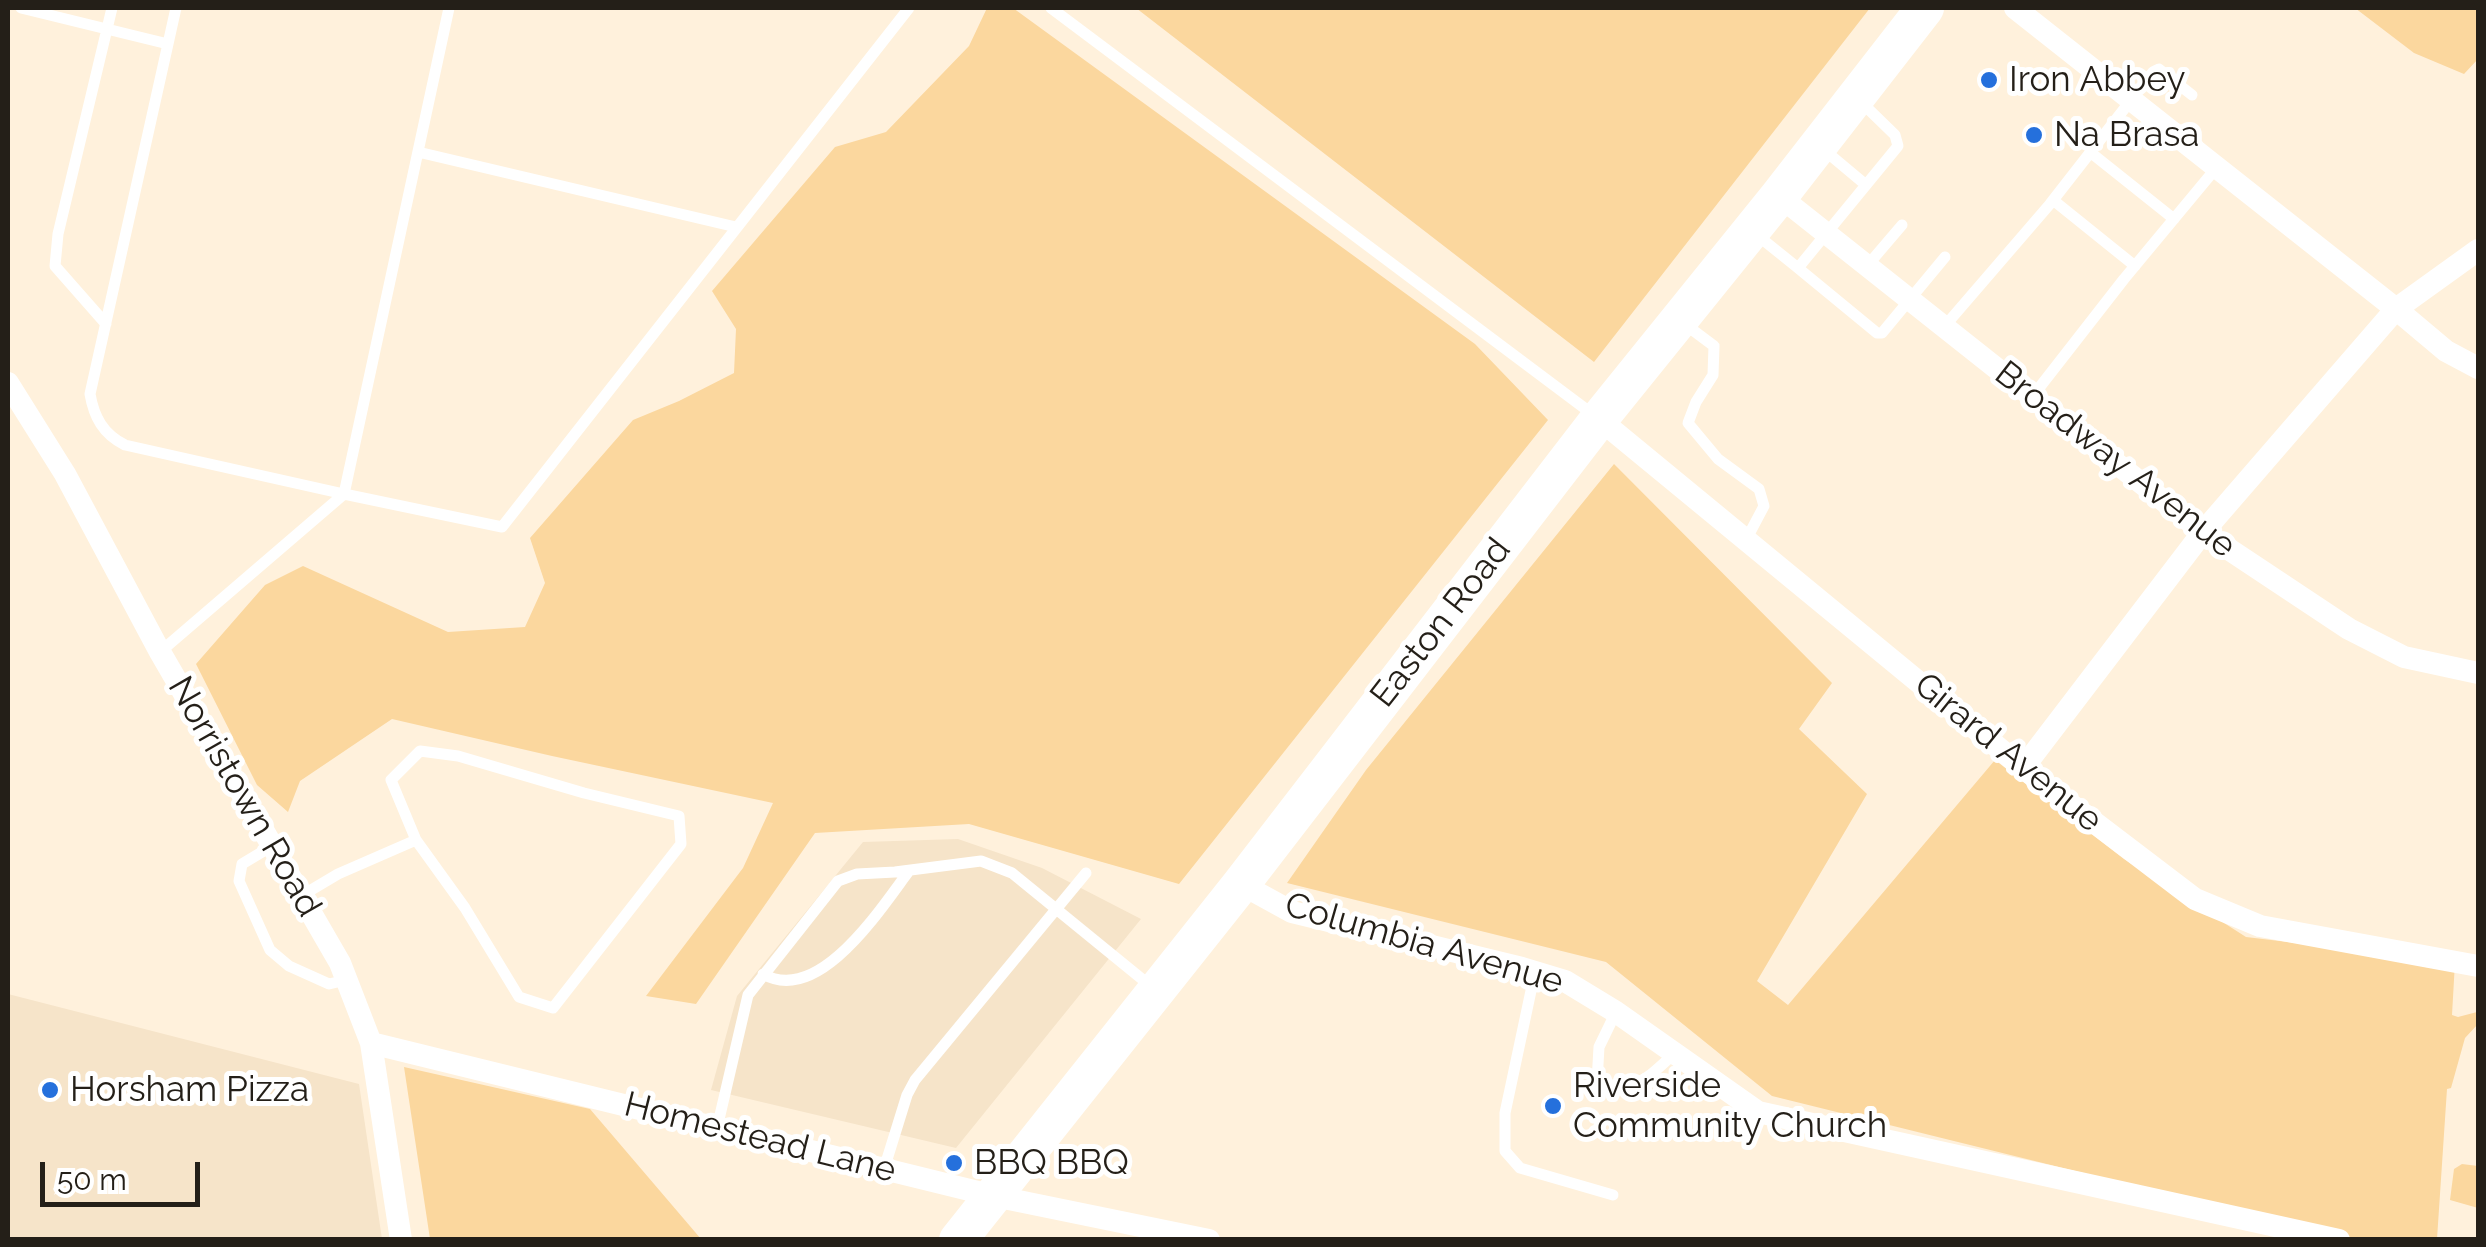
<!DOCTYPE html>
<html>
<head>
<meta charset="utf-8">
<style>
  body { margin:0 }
  #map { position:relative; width:2486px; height:1247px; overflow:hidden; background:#fff1dc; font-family:Raleway,sans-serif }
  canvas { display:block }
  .frame { position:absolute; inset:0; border:10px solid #241f18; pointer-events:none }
  .scale { position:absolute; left:40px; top:1162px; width:160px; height:45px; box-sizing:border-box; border:5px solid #241f18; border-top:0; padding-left:12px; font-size:30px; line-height:35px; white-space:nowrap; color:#241f18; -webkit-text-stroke:8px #fff; paint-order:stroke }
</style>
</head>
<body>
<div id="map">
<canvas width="2486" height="1247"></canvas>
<div class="frame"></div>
<div class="scale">50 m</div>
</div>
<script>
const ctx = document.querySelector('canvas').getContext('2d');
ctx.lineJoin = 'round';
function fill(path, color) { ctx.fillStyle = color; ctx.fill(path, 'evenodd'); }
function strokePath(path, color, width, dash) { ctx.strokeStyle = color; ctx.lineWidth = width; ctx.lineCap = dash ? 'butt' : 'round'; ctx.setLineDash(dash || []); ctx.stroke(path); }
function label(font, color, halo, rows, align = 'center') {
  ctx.font = font + ' Raleway,sans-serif'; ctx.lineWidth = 10; ctx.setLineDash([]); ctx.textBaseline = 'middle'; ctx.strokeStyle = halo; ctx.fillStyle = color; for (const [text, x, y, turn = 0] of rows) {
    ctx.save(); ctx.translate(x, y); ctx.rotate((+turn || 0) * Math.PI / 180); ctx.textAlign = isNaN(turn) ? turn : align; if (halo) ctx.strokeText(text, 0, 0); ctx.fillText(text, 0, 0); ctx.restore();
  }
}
fill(new Path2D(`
  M 958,839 L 1042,868 L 1141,919 L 956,1148 L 711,1090 L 737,996 L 863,842 Z
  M 8,994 L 359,1084 L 382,1239 L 8,1239 Z`), '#f6e4c9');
fill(new Path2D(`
  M 987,8 L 1013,8 L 1475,344 L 1548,420 L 1179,884 L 969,824 L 815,833 L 696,1004 L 646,996 L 743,868 L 773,803 L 552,756 L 392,719 L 300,781 L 288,812 L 257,785 L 196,664 L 265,585 L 303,566 L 448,632 L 525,627 L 545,583 L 530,538 L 633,420 L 679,401 L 734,373 L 736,329 L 712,291 L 835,147 L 886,132 L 969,46 Z
  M 1136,8 L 1870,8 L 1594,362 Z
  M 2355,8 L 2478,8 L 2478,59 L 2464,74 L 2414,53 Z
  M 1614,464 L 1832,683 L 1799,729 L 1867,794 L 1757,981 L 1788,1005 L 1995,760 L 2124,859 L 2246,937 L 2455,962 L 2452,1015 L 2458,1017 L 2477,1012 L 2478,1024 L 2465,1038 L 2451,1088 L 2447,1089 L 2437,1239 L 2350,1239 L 1772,1096 L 1606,962 L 1287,883 L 1366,770 Z
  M 404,1067 L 590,1109 L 701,1239 L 430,1239 Z
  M 2462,1164 L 2478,1166 L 2478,1208 L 2450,1200 L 2454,1169 Z`), '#fbd79e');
strokePath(new Path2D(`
  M 21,8 L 168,44
  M 176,8 L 90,394 C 94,417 103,434 125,445 L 344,494 L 449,8
  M 1051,8 L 1595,416
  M 1823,149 L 1866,185
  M 418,152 L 736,227
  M 2090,152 L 2174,219
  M 2053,200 L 2135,266
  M 1757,235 L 1798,268 L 1898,146 L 1895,135 L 1859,100
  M 1867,266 L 1902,225
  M 1798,268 L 1877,333 L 1882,333 L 1945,257
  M 1682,322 L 1714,346 L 1713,375 L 1696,402 L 1688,423 L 1718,459 L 1759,489 L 1764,506 L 1746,540
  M 106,324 L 55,266 L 58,234 L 112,8
  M 1944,327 L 2050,204 L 2153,72 L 2159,69 L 2192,95
  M 2032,397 L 2124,279 L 2217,167
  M 160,652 L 344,494 L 502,527 L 909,8
  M 420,751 L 458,756 L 584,793 L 679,816 L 681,844 L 553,1008 L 519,997 L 465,908 L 416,840 L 391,780 Z
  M 272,846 L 242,864 L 239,881 L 270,950 L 289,966 L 329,984 L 346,980
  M 301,896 L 338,874 L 416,840
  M 1535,972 L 1505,1113 L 1505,1151 L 1520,1168 L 1613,1195
  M 763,974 C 819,1006 881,908 909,871
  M 1616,1012 L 1599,1047 L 1597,1082 C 1637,1093 1647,1078 1675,1053
  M 717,1128 L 748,995 L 838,881 L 857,874 L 895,872 L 981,861 L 1012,873 L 1153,988
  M 884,1169 L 907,1095 L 915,1080 L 1086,873`), '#fff', 11);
strokePath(new Path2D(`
  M 2015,8 L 2396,309 L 2446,351 L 2478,368
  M 1779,196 L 2203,532 L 2349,629 L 2404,657 L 2478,673
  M 8,383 L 65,474 L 160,652 L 340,963 L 371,1043 L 401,1240
  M 1599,419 L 2023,768 L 2195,899 L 2260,926 L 2478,966
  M 2023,768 L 2203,532 L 2396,309 L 2478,250
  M 1241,884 L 1292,912 L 1522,968 L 1565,981 L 1616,1012 L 1758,1112 L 2339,1240
  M 371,1043 L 994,1196 L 1209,1240`), '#fff', 22);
strokePath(new Path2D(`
  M 958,1240 L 1241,884 L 1599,419 L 1779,196 L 1925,8`), '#fff', 38);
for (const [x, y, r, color] of [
  [1989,80,10,"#2570dc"],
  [2034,135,10,"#2570dc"],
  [50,1090,10,"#2570dc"],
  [1553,1106,10,"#2570dc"],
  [954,1163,10,"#2570dc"]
]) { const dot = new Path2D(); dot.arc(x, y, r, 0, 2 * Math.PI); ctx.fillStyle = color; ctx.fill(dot); strokePath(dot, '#fff', 4); }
label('35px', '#241f18', '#fff', [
  ["Iron Abbey",2009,80],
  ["Na Brasa",2054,135],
  ["Riverside",1573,1086],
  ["Community Church",1573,1126],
  ["Horsham Pizza",70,1090],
  ["BBQ BBQ",974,1163]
], 'left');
label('35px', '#241f18', '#fff', [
  ["Broadway Avenue",2115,460,38],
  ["Easton Road",1441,623,-52],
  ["Girard Avenue",2008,753,39],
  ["Norristown Road",244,797,60],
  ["Columbia Avenue",1424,944,16],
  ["Homestead Lane",760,1138,14]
]);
</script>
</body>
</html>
